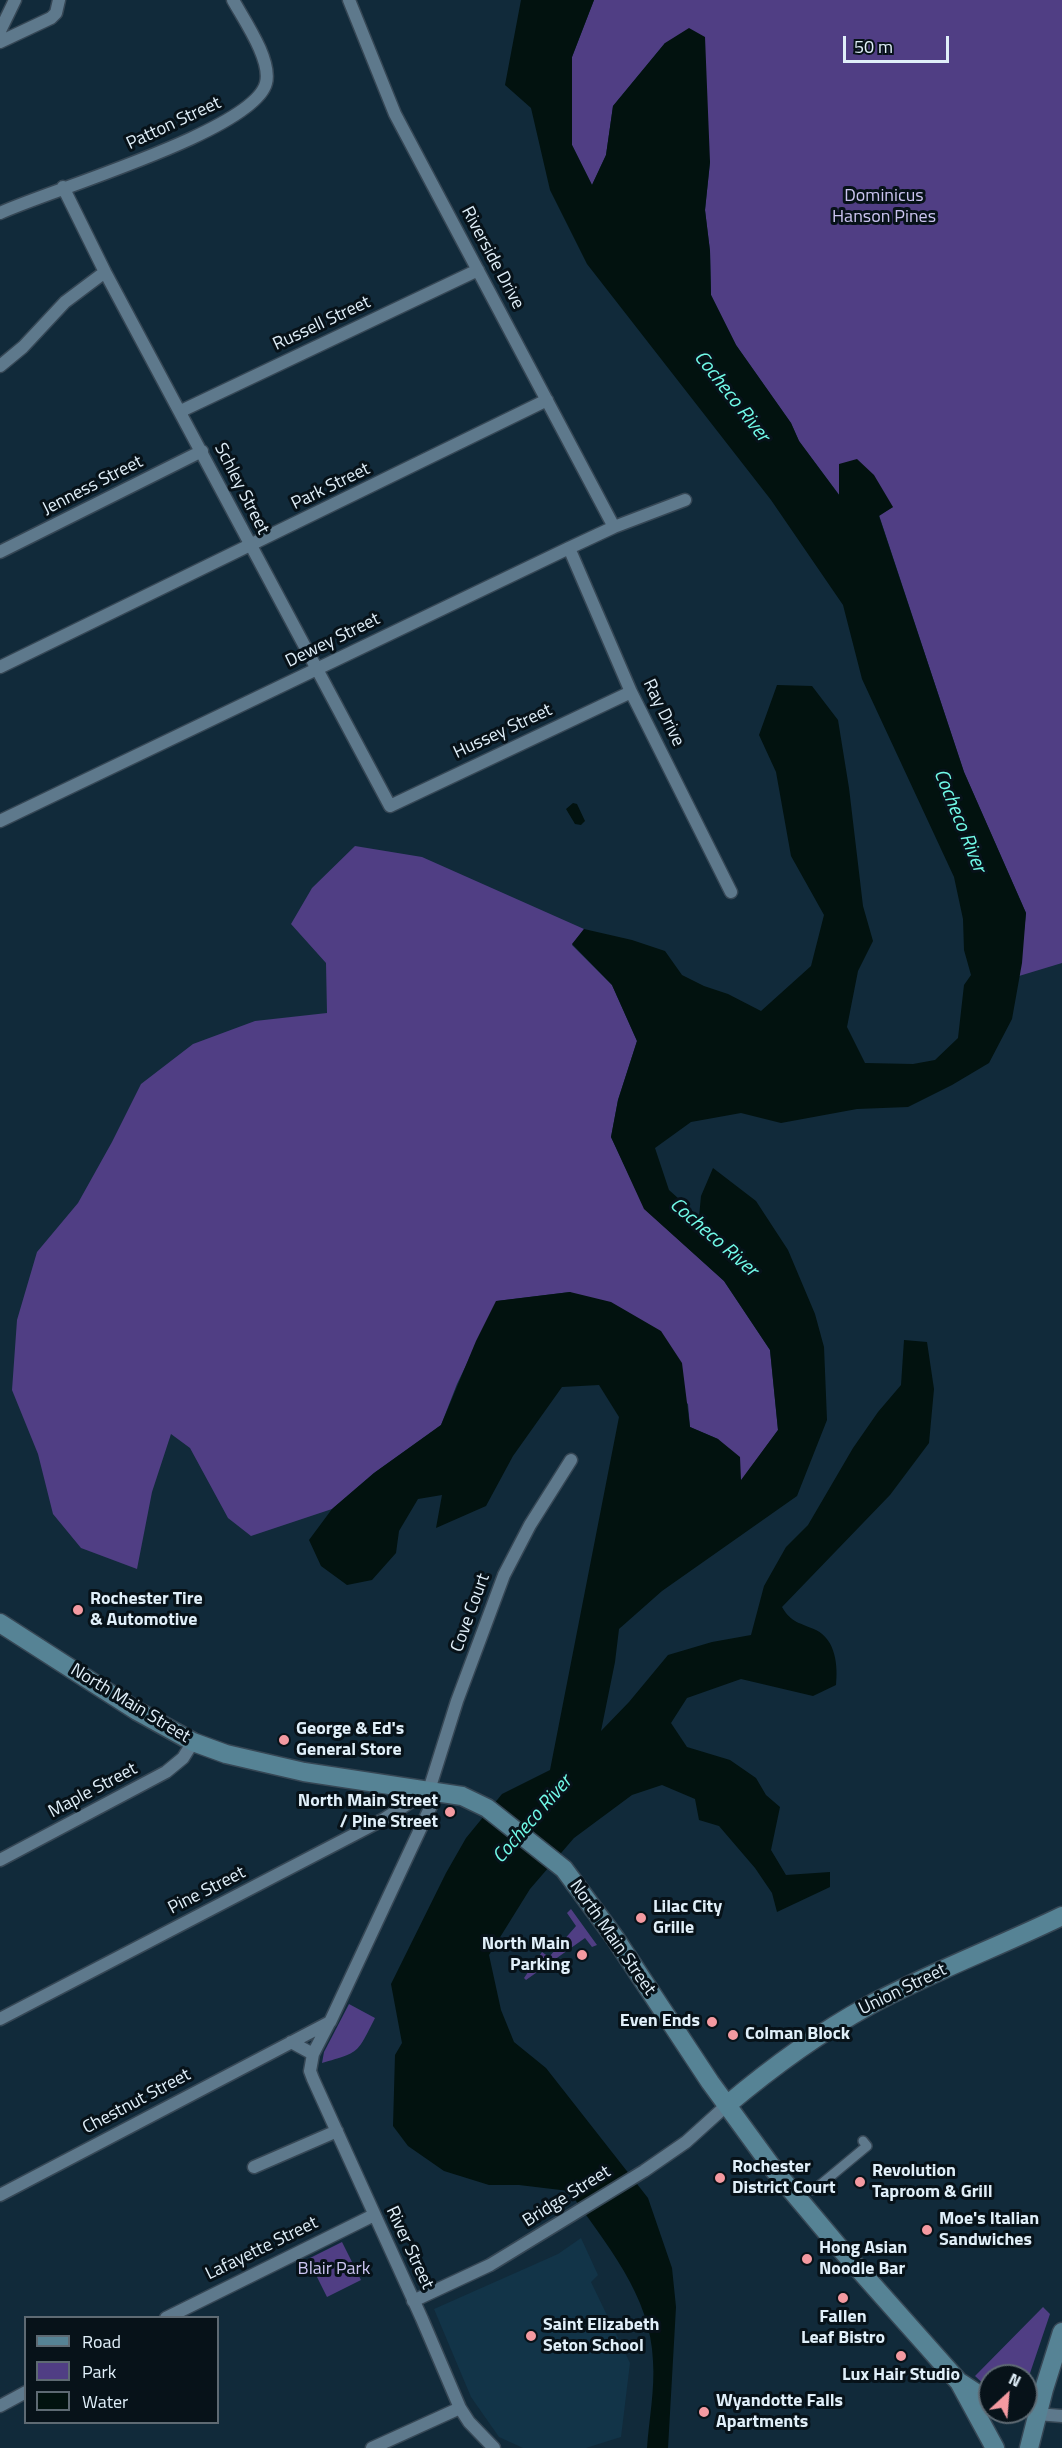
<!DOCTYPE html>
<html>
<head>
<meta charset="utf-8">
<style>
  body { margin:0 }
  #map { position:relative; width:1062px; height:2448px; overflow:hidden; background:#112a3a; font-family:"Titillium Web",sans-serif }
  canvas { display:block }
  .legend { position:absolute; left:24px; top:2316px; width:195px; height:108px; box-sizing:border-box; background:#071219; border:2px solid #5e6a73; margin:0; padding:8px 10px; list-style:none; font-size:18px; color:#e0eff9 }
  .legend li { display:flex; align-items:center; gap:12px; height:30px }
  .legend b { width:30px; border:2px solid #5e6a73 }
  .north { position:absolute; left:978px; top:2364px; width:60px; height:60px; box-sizing:border-box; background:#071219; border:2px solid #5e6a73; border-radius:50%; rotate:26deg; font-size:16px; font-weight:700; line-height:24px; text-align:center; color:#e0eff9 }
  .north::after { content:''; display:block; margin:auto; width:21px; height:27px; background:#f49aa1; clip-path:polygon(50% 0,100% 100%,50% 72%,0 100%) }
  .scale { position:absolute; left:843px; top:36px; width:106px; height:27px; box-sizing:border-box; border:3px solid #e0eff9; border-top:0; padding-left:8px; font-size:18px; line-height:21px; white-space:nowrap; color:#e0eff9; -webkit-text-stroke:4px #071219; paint-order:stroke }
</style>
</head>
<body>
<div id="map">
<canvas width="1062" height="2448"></canvas>
<ul class="legend">
<li><b style="height:8px;background:#568395"></b>Road</li>
<li><b style="height:16px;background:#503e84"></b>Park</li>
<li><b style="height:16px;background:#02120f"></b>Water</li>
</ul>
<div class="north">N</div>
<div class="scale">50 m</div>
</div>
<script>
const ctx = document.querySelector('canvas').getContext('2d');
ctx.lineJoin = 'round';
function fill(path, color) { ctx.fillStyle = color; ctx.fill(path, 'evenodd'); }
function strokePath(path, color, width, dash) { ctx.strokeStyle = color; ctx.lineWidth = width; ctx.lineCap = dash ? 'butt' : 'round'; ctx.setLineDash(dash || []); ctx.stroke(path); }
function label(font, color, halo, rows, align = 'center') {
  ctx.font = font + ' "Titillium Web",sans-serif'; ctx.lineWidth = 6; ctx.setLineDash([]); ctx.textBaseline = 'middle'; ctx.strokeStyle = halo; ctx.fillStyle = color; for (const [text, x, y, turn = 0] of rows) {
    ctx.save(); ctx.translate(x, y); ctx.rotate((+turn || 0) * Math.PI / 180); ctx.textAlign = isNaN(turn) ? turn : align; if (halo) ctx.strokeText(text, 0, 0); ctx.fillText(text, 0, 0); ctx.restore();
  }
}
fill(new Path2D(`
  M 581,2238 L 598,2275 L 591,2282 L 630,2363 L 621,2437 L 586,2448 L 523,2448 L 499,2437 L 471,2397 L 434,2309 L 558,2254 Z`), '#123448');
fill(new Path2D(`
  M 594,0 L 1062,0 L 1062,963 L 1019,976 L 1026,913 L 964,772 L 879,515 L 893,507 L 840,496 L 799,441 L 791,423 L 736,345 L 711,295 L 710,251 L 705,210 L 710,162 L 665,43 L 613,106 L 606,155 L 592,185 L 572,145 L 572,57 Z
  M 355,846 L 422,857 L 584,929 L 572,945 L 612,985 L 637,1041 L 618,1100 L 611,1137 L 645,1209 L 724,1281 L 770,1350 L 778,1430 L 741,1481 L 718,1439 L 690,1427 L 688,1404 L 570,1292 L 497,1301 L 457,1384 L 441,1425 L 374,1473 L 332,1509 L 251,1536 L 228,1518 L 190,1448 L 171,1434 L 152,1492 L 137,1569 L 81,1548 L 53,1514 L 38,1454 L 12,1390 L 17,1320 L 37,1252 L 78,1203 L 112,1142 L 141,1084 L 193,1044 L 255,1021 L 327,1013 L 326,963 L 291,924 L 312,888 Z
  M 571,1909 L 597,1945 L 592,1947 L 585,1938 L 526,1980 L 524,1978 L 542,1952 L 549,1957 L 576,1926 L 567,1913 Z
  M 349,2004 L 375,2018 C 357,2053 361,2052 322,2063 L 324,2052 Z
  M 342,2242 L 361,2280 L 327,2297 L 308,2259 Z
  M 1043,2307 L 1050,2314 L 1026,2385 L 1026,2376 L 990,2376 L 990,2390 L 975,2376 Z`), '#503e84');
fill(new Path2D(`
  M 521,0 L 594,0 L 572,57 L 572,145 L 592,185 L 606,155 L 613,106 L 665,43 L 689,28 L 705,37 L 710,162 L 705,210 L 710,251 L 711,295 L 736,345 L 791,423 L 799,441 L 839,495 L 839,464 L 857,459 L 874,475 L 893,507 L 879,516 L 964,772 L 1026,913 L 1022,963 L 1012,1019 L 989,1063 L 952,1085 L 908,1107 L 857,1109 L 781,1123 L 741,1113 L 691,1122 L 655,1148 L 669,1190 L 699,1217 L 701,1196 L 713,1168 L 756,1201 L 788,1250 L 815,1314 L 824,1347 L 827,1420 L 797,1496 L 662,1591 L 619,1629 L 615,1662 L 601,1731 L 629,1702 L 668,1655 L 712,1642 L 751,1635 L 764,1586 L 786,1547 L 808,1525 L 853,1448 L 878,1412 L 901,1385 L 904,1340 L 927,1342 L 934,1389 L 929,1443 L 890,1495 L 782,1607 C 791,1623 801,1623 816,1630 C 836,1640 838,1666 836,1685 L 813,1696 L 741,1679 L 687,1698 L 671,1723 L 687,1747 L 730,1760 L 756,1778 L 766,1795 L 780,1807 L 771,1850 L 786,1875 L 830,1872 L 830,1887 L 777,1912 L 772,1893 L 755,1868 L 719,1826 L 699,1820 L 695,1799 L 662,1785 L 632,1795 L 574,1838 L 530,1889 L 489,1955 L 501,2010 L 514,2042 L 546,2068 L 648,2198 L 672,2268 L 676,2307 L 668,2448 L 647,2448 C 649,2420 655,2389 653,2361 C 651,2295 605,2243 569,2191 L 519,2185 L 489,2185 L 444,2171 L 408,2146 L 393,2126 L 395,2055 L 402,2043 L 391,1984 L 446,1873 L 466,1838 L 502,1794 L 550,1770 L 619,1417 L 599,1385 L 562,1387 L 513,1456 L 486,1506 L 436,1528 L 442,1495 L 418,1499 L 399,1531 L 396,1553 L 372,1580 L 347,1585 L 321,1566 L 309,1540 L 332,1509 L 374,1473 L 441,1425 L 476,1341 L 496,1301 L 570,1292 L 611,1302 L 661,1331 L 682,1363 L 690,1427 L 718,1439 L 740,1457 L 741,1480 L 778,1430 L 770,1350 L 724,1281 L 644,1209 L 611,1137 L 618,1100 L 637,1041 L 612,985 L 572,944 L 584,929 L 632,940 L 665,951 L 682,975 L 704,986 L 728,994 L 761,1011 L 811,966 L 824,915 L 791,856 L 776,772 L 759,735 L 777,685 L 812,686 L 838,720 L 849,788 L 863,906 L 873,941 L 858,971 L 847,1027 L 865,1063 L 913,1064 L 935,1060 L 958,1038 L 964,985 L 971,975 L 964,950 L 963,919 L 954,877 L 862,679 L 843,605 L 771,500 L 587,264 L 550,190 L 531,108 L 505,85 Z
  M 573,803 L 577,804 L 585,821 L 581,825 L 575,824 L 566,809 Z`), '#02120f');
const pedestrian = new Path2D(`
  M 814,2190 L 867,2146 L 863,2141`);
const minor = new Path2D(`
  M 349,0 L 395,114 L 614,527
  M 0,31 L 15,0
  M 0,42 L 51,18 L 56,13 L 59,0
  M 63,187 L 105,272 L 390,806 L 631,692
  M 0,213 C 49,190 254,131 266,83 C 272,60 244,20 233,0
  M 0,366 L 23,347 L 65,302 L 105,272
  M 181,411 L 478,270
  M 569,548 L 631,692 L 731,892
  M 0,552 L 202,451
  M 0,667 L 547,400
  M 0,821 L 569,548 L 614,527 L 685,500
  M 0,1860 L 166,1772 L 183,1758 L 193,1742
  M 0,2019 L 384,1819 L 429,1790 L 457,1701 L 504,1575 L 530,1525 L 571,1460
  M 291,2042 L 313,2054 L 310,2071 L 313,2079 L 422,2319 L 460,2408 L 469,2422 L 494,2448
  M 313,2054 L 329,2023
  M 254,2167 L 337,2131
  M 0,2195 L 330,2022 L 438,1791
  M 413,2301 L 490,2265 L 644,2171 L 686,2142 L 727,2105
  M 166,2318 L 374,2215
  M 0,2406 L 26,2392
  M 1037,2414 L 1062,2416
  M 372,2448 L 460,2408`);
const secondary = new Path2D(`
  M 0,1623 L 137,1711 L 193,1742 L 226,1754 L 304,1772 L 462,1796 L 487,1808 L 564,1869 L 615,1938 L 710,2082 L 775,2171 L 839,2247 L 959,2382 L 995,2448
  M 727,2105 C 771,2068 817,2034 868,2006 C 931,1972 998,1947 1062,1916
  M 961,2383 L 990,2402
  M 1029,2448 L 1044,2389 L 1062,2332`);
strokePath(pedestrian, '#364755', 12);
strokePath(minor, '#364755', 15);
strokePath(secondary, '#364755', 21);
strokePath(pedestrian, '#5e798c', 9);
strokePath(minor, '#5e798c', 12);
strokePath(secondary, '#568395', 18);
for (const [x, y, r, color] of [
  [78,1610,6,"#f49aa1"],
  [284,1740,6,"#f49aa1"],
  [450,1812,6,"#f49aa1"],
  [641,1918,6,"#f49aa1"],
  [582,1955,6,"#f49aa1"],
  [712,2022,6,"#f49aa1"],
  [733,2035,6,"#f49aa1"],
  [720,2178,6,"#f49aa1"],
  [860,2182,6,"#f49aa1"],
  [927,2230,6,"#f49aa1"],
  [807,2259,6,"#f49aa1"],
  [843,2298,6,"#f49aa1"],
  [531,2336,6,"#f49aa1"],
  [901,2356,6,"#f49aa1"],
  [704,2412,6,"#f49aa1"]
]) { const dot = new Path2D(); dot.arc(x, y, r, 0, 2 * Math.PI); ctx.fillStyle = color; ctx.fill(dot); strokePath(dot, '#071219', 2); }
label('18px', '#e0eff9', '#071219', [
  ["Patton Street",174,124,-25],
  ["Riverside Drive",492,258,62],
  ["Russell Street",322,324,-25],
  ["Jenness Street",93,486,-27],
  ["Park Street",331,487,-26],
  ["Schley Street",241,489,63],
  ["Dewey Street",333,641,-26],
  ["Ray Drive",663,713,64],
  ["Hussey Street",503,732,-25],
  ["Cove Court",471,1613,-70],
  ["North Main Street",130,1704,31],
  ["Maple Street",93,1791,-28],
  ["Pine Street",207,1891,-27],
  ["North Main Street",612,1938,55],
  ["Union Street",903,1990,-26],
  ["Chestnut Street",137,2102,-28],
  ["Bridge Street",567,2197,-32],
  ["River Street",409,2248,65],
  ["Lafayette Street",262,2249,-26]
]);
label('18px', '#ccc5f1', '#071219', [
  ["Dominicus",884,197],
  ["Hanson Pines",884,218],
  ["Blair Park",334,2270]
]);
label('bold 18px', '#e0eff9', '#071219', [
  ["Rochester Tire",90,1600],
  ["& Automotive",90,1621],
  ["George & Ed's",296,1730],
  ["General Store",296,1751],
  ["North Main Street",438,1802,"right"],
  ["/ Pine Street",438,1823,"right"],
  ["Lilac City",653,1908],
  ["Grille",653,1929],
  ["North Main",570,1945,"right"],
  ["Parking",570,1966,"right"],
  ["Even Ends",700,2022,"right"],
  ["Colman Block",745,2035],
  ["Rochester",732,2168],
  ["District Court",732,2189],
  ["Revolution",872,2172],
  ["Taproom & Grill",872,2193],
  ["Moe's Italian",939,2220],
  ["Sandwiches",939,2241],
  ["Hong Asian",819,2249],
  ["Noodle Bar",819,2270],
  ["Fallen",843,2318,"center"],
  ["Leaf Bistro",843,2339,"center"],
  ["Saint Elizabeth",543,2326],
  ["Seton School",543,2347],
  ["Lux Hair Studio",901,2376,"center"],
  ["Wyandotte Falls",716,2402],
  ["Apartments",716,2423]
], 'left');
label('italic 20px', '#71fae8', '#071219', [
  ["Cocheco River",731,397,52],
  ["Cocheco River",959,821,68],
  ["Cocheco River",713,1238,41],
  ["Cocheco River",533,1820,-49]
]);
</script>
</body>
</html>
